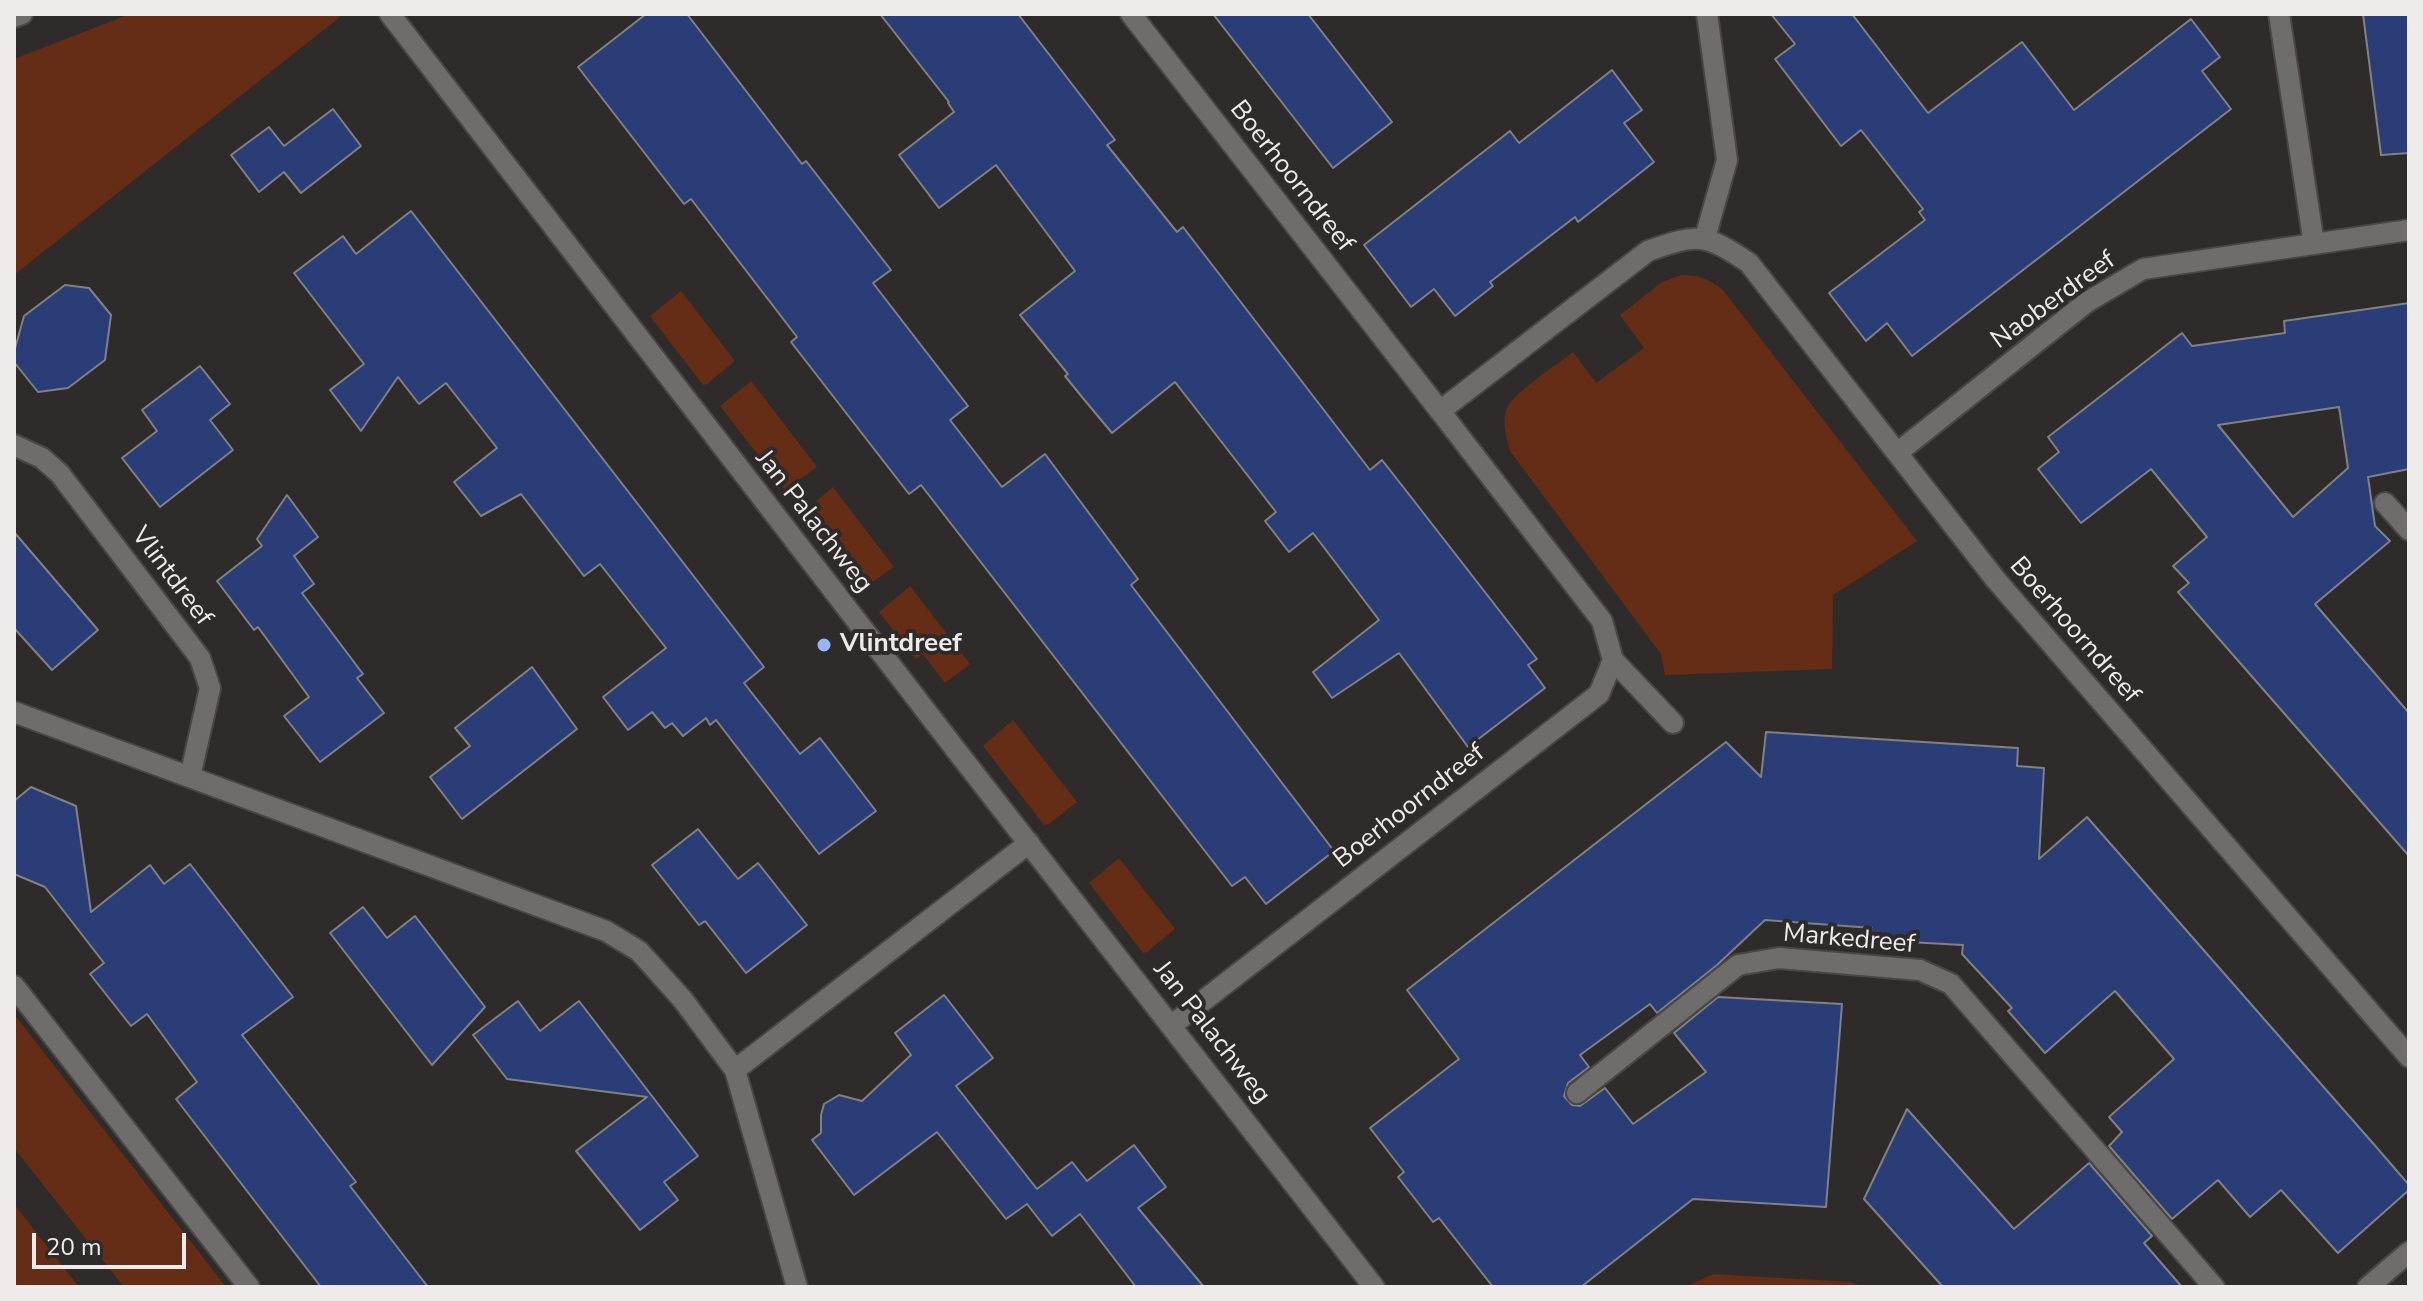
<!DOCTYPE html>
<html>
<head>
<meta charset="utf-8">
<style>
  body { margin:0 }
  #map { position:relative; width:2423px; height:1301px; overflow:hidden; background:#2f2b2a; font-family:"Nunito Sans",sans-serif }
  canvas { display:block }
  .frame { position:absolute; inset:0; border:16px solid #eeebea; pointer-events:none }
  .scale { position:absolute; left:32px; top:1233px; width:154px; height:36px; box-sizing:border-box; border:4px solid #eeebea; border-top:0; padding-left:10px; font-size:24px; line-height:28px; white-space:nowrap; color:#eeebea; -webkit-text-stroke:6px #2f2b2a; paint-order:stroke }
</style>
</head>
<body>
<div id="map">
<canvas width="2423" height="1301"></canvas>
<div class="frame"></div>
<div class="scale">20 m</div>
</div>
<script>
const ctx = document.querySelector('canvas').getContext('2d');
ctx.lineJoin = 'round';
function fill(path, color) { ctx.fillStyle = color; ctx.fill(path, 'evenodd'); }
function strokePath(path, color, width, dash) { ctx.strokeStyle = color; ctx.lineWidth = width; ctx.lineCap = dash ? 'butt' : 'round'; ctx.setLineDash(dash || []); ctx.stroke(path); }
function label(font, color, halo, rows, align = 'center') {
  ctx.font = font + ' "Nunito Sans",sans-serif'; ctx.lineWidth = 8; ctx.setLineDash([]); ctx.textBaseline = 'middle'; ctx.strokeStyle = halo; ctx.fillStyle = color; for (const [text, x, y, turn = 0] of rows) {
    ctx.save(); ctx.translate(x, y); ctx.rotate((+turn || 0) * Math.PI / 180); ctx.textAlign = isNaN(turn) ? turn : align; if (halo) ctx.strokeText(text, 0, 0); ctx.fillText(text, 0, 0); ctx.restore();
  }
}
fill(new Path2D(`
  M 130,14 L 336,14 L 340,17 L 14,275 L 14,59 Z
  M 1681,275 C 1699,275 1709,279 1723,290 L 1917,541 L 1833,595 L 1832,669 L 1665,675 L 1661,654 L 1510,451 C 1506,437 1501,420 1508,406 C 1516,391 1558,364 1573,352 L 1596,383 L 1644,348 L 1620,315 L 1662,282 Z
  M 681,291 L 735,361 L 707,384 L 703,385 L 650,316 Z
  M 751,381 L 817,467 L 785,490 L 720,406 Z
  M 833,487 L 894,567 L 861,590 L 802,513 Z
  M 910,586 L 970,664 L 945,683 L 923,654 L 916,659 L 879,612 Z
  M 1013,720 L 1077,802 L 1049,824 L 1044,825 L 983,746 Z
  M 1119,858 L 1175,929 L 1147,952 L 1143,953 L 1089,883 Z
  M 14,1014 L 226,1287 L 124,1287 L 14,1148 Z
  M 14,1204 L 79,1287 L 14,1287 Z
  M 1713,1274 L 1851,1282 L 1863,1287 L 1685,1287 Z`), '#652d15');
const building = new Path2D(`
  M 646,14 L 687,14 L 802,164 L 806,161 L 891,270 L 873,283 L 968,406 L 950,420 L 1002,487 L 1045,454 L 1138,579 L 1131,585 L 1334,851 L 1266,904 L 1245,877 L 1232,886 L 921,485 L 909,494 L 791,342 L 797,337 L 691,199 L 684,204 L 578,67 Z
  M 880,14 L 1018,14 L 1115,140 L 1107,145 L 1177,232 L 1183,227 L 1370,470 L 1382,460 L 1411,497 L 1537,659 L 1528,665 L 1545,688 L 1468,747 L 1399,653 L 1332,698 L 1313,672 L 1379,620 L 1313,533 L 1289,552 L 1265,521 L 1276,512 L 1175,382 L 1112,433 L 1082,397 L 1065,376 L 1068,374 L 1020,315 L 1075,271 L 996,165 L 939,208 L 899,155 L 954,112 L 948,103 L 949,102 Z
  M 1213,14 L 1308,14 L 1392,122 L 1333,168 Z
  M 1771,14 L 1852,14 L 1928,113 L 2022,42 L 2074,110 L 2191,19 L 2220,57 L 2202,71 L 2231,109 L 1912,356 L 1887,323 L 1866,341 L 1829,293 L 1925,220 L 1919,212 L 1923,209 L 1861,130 L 1841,146 L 1775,59 L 1795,44 Z
  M 2363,14 L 2409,14 L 2409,153 L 2381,155 Z
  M 1612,70 L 1642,110 L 1624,123 L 1654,162 L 1578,222 L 1575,217 L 1490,282 L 1493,286 L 1455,316 L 1434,289 L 1411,307 L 1364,245 L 1510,131 L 1519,143 Z
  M 333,109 L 361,146 L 301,193 L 284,172 L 259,192 L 231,155 L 269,127 L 284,146 Z
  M 411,211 L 764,667 L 744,683 L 800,754 L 820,738 L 876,811 L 819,854 L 716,720 L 710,725 L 706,718 L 683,736 L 672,723 L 665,728 L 652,712 L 628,730 L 603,697 L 666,648 L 600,564 L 584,576 L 521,494 L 481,516 L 454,482 L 497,448 L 446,383 L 419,404 L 398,377 L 361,431 L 330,390 L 364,364 L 294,273 L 343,236 L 356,254 Z
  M 65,285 L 89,288 L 111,315 L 105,360 L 68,388 L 38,392 L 14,362 L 14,352 L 24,316 Z
  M 2409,303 L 2409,469 L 2368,477 L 2375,526 L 2390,541 L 2315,604 L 2409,713 L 2409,856 L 2178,592 L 2189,583 L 2173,566 L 2207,537 L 2151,469 L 2081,523 L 2038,469 L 2059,452 L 2048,437 L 2182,333 L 2192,346 L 2285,333 L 2284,321 ZM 2339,407 L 2348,468 L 2293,517 L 2218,425 Z
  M 200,366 L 230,404 L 210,420 L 233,450 L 160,507 L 122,458 L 157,431 L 142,410 Z
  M 287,495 L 318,537 L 294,556 L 314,584 L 302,593 L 363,674 L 357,678 L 384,713 L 320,762 L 284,716 L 309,697 L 258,627 L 254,630 L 217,581 L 262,546 L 257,539 Z
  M 14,532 L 98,630 L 52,670 L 14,628 Z
  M 532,667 L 577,729 L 462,819 L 430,777 L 470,746 L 455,728 Z
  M 1766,732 L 2018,748 L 2017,766 L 2044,768 L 2039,859 L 2087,817 L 2378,1149 L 2409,1185 L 2409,1190 L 2338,1253 L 2281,1190 L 2250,1217 L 2218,1180 L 2172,1219 L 2109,1146 L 2122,1132 L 2109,1117 L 2174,1059 L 2115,991 L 2045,1053 L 2008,1011 L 2012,1008 L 1962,954 L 1963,945 L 1871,940 L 1872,928 L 1765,920 L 1717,965 L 1657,1013 L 1650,1004 L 1580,1055 L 1589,1067 L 1568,1083 L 1564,1096 L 1572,1105 L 1580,1106 L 1605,1088 L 1633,1124 L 1706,1072 L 1674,1033 L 1718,997 L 1842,1004 L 1826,1207 L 1693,1199 L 1581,1287 L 1493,1287 L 1439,1218 L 1433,1222 L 1398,1177 L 1404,1172 L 1370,1128 L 1459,1059 L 1407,990 L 1726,742 L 1761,777 Z
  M 31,787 L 76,806 L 91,912 L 150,865 L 164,884 L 190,864 L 293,997 L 242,1035 L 356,1182 L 350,1186 L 428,1287 L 321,1287 L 176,1099 L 197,1082 L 147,1014 L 131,1026 L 90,974 L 104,963 L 45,887 L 14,874 L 14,801 Z
  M 698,829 L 738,879 L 758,863 L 807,925 L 746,973 L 705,921 L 699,925 L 652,865 Z
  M 363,907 L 387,938 L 415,916 L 485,1007 L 432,1065 L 330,933 Z
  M 944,995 L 993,1058 L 956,1086 L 1037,1189 L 1072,1162 L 1087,1181 L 1134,1145 L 1166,1187 L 1138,1208 L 1204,1287 L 1136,1287 L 1080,1214 L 1052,1236 L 1027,1204 L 1006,1219 L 937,1132 L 854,1195 L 812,1140 L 821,1133 L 821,1115 L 824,1104 L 839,1095 L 862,1101 L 911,1055 L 895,1033 Z
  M 518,1001 L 540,1031 L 579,1001 L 698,1156 L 664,1182 L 678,1200 L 640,1230 L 576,1151 L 647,1097 L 507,1079 L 473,1035 Z
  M 1907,1109 L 2014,1229 L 2089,1163 L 2152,1236 L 2144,1243 L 2182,1287 L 1943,1287 L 1864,1199 Z`);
fill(building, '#2b3d76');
strokePath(building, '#7f8185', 2);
const service = new Path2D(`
  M 1613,660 L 1673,723`);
const minor = new Path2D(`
  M 1131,14 L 1440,411
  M 2279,14 L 2314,244
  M 1705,238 L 1727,160 L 1707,14
  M 14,445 L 42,458 L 60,474 L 200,658 L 210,688 L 190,777
  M 1897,453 L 2087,302 L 2143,269 L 2409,230
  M 2385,503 L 2409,530
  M 14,712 L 606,931 L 639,951 L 683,1000 L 735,1070 L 797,1287
  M 14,986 L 249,1287
  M 1172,1025 L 1599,694 L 1613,660 L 1602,621 L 1440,411 L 1648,251 C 1699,233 1704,233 1749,263 L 1996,580 L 2409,1057
  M 735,1070 L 1029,843
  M 1577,1093 L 1738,965 L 1779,958 L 1920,970 L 1951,984 L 2214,1287
  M 2368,1287 L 2409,1252`);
const tertiary = new Path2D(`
  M 390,14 L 956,750 L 1374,1287
  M 14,17 L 22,14`);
strokePath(service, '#4a4645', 24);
strokePath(minor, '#4a4645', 24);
strokePath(tertiary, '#4a4645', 24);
strokePath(service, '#6f6d6c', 20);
strokePath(minor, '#6f6d6c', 20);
strokePath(tertiary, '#6f6d6c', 20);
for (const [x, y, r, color] of [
  [824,645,8,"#9ab5fd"]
]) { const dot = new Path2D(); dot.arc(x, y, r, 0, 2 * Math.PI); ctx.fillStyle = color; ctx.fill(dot); strokePath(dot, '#2f2b2a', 3); }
label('26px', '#eeebea', '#2f2b2a', [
  ["Boerhoorndreef",1291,177,52],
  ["Naoberdreef",2054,301,-36],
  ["Jan Palachweg",813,522,52],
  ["Vlintdreef",171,577,53],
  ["Boerhoorndreef",2074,631,49],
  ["Boerhoorndreef",1410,807,-38],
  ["Markedreef",1849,940,5],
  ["Jan Palachweg",1211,1033,52]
]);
label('bold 26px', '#eeebea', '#2f2b2a', [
  ["Vlintdreef",840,645]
], 'left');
</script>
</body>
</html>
